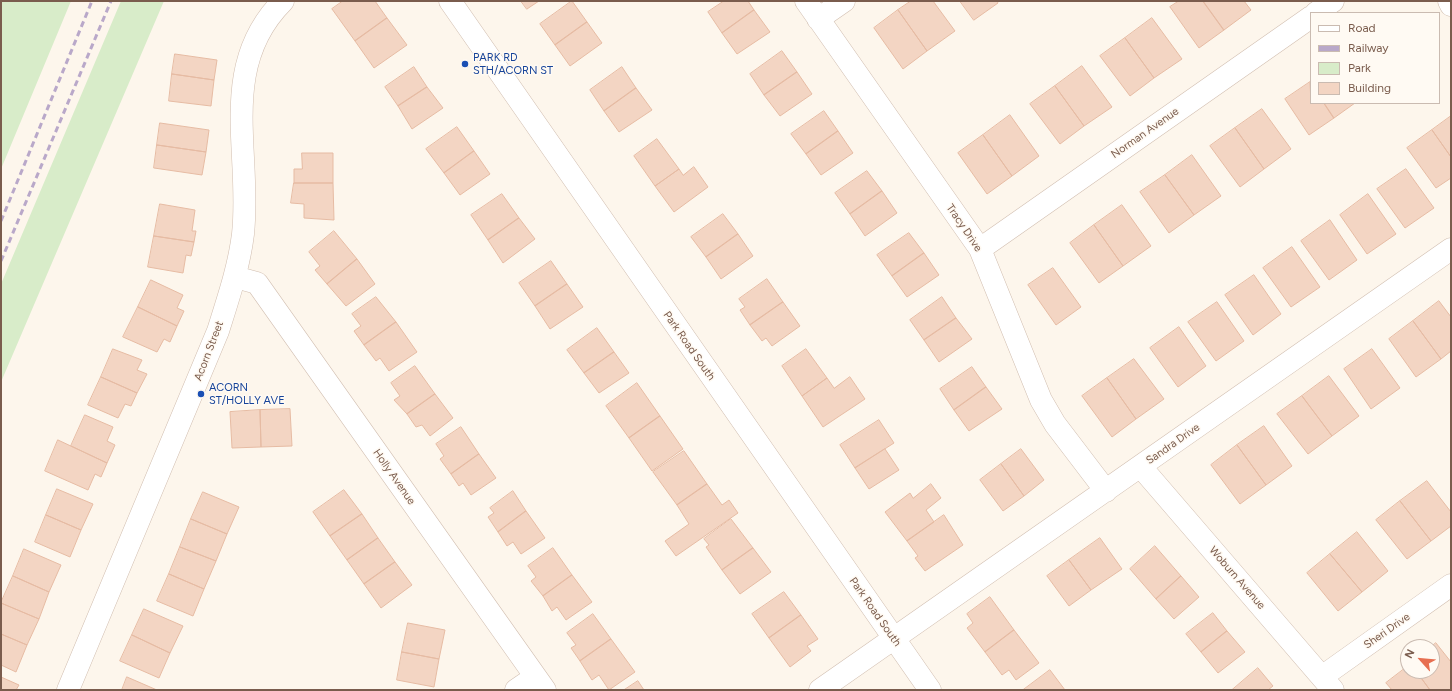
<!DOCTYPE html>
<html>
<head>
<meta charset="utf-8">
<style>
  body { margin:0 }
  #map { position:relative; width:1452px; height:691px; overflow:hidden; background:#fdf6ec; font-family:Figtree,sans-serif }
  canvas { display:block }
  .frame { position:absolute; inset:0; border:2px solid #7a5c4d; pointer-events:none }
  .legend { position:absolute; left:1310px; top:12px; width:130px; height:92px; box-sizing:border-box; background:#fffaf3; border:1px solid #cabbb1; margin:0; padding:5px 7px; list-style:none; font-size:12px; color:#7a5c4d }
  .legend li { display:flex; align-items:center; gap:8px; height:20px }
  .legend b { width:20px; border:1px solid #cabbb1 }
  .north { position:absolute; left:1400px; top:639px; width:40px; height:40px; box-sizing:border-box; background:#fffaf3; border:1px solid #cabbb1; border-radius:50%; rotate:297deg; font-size:11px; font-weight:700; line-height:16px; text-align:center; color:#7a5c4d }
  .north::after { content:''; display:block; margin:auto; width:14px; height:18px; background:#e76f51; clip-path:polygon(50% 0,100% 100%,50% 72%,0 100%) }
</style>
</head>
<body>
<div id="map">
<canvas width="1452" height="691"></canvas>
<div class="frame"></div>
<ul class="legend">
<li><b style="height:5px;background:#fff"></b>Road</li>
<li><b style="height:5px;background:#b9a8c9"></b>Railway</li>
<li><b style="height:11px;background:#d8ecc9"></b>Park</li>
<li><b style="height:11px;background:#f3d5c3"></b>Building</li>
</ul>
<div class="north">N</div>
</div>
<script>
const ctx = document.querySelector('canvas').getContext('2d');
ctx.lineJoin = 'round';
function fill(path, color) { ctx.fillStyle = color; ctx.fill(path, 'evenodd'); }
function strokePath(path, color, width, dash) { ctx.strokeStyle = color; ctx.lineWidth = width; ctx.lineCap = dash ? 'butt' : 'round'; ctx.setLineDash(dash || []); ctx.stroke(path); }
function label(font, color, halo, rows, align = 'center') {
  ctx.font = font + ' Figtree,sans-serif'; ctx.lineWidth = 3; ctx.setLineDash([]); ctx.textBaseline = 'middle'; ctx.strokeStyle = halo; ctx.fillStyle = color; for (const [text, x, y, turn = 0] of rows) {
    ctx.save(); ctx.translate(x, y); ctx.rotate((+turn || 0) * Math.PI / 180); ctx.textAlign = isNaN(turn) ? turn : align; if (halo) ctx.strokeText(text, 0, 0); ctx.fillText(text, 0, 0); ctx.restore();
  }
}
fill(new Path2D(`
  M 1,1 L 71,1 L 1,169 Z
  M 121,1 L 164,1 L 1,382 L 1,284 Z`), '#d8ecc9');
const building = new Path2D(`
  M 343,1 L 375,1 L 387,18 L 355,41 L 332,9 Z
  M 521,1 L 539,1 L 527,9 Z
  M 572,1 L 587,22 L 555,45 L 540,24 Z
  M 724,1 L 748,1 L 754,10 L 722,33 L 708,12 Z
  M 911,1 L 933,1 L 955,31 L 927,51 L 898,10 Z
  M 960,1 L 997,1 L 998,3 L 974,20 Z
  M 1179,1 L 1203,1 L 1224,30 L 1199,48 L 1170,7 Z
  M 1203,1 L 1244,1 L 1251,10 L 1224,30 Z
  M 754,10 L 770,32 L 737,54 L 722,33 Z
  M 898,10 L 927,51 L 903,69 L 874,28 Z
  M 387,18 L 407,45 L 374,68 L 355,41 Z
  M 1152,18 L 1182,59 L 1154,78 L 1125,38 Z
  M 587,22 L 602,43 L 570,66 L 555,45 Z
  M 1125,38 L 1154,78 L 1130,96 L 1100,56 Z
  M 782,51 L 797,72 L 764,95 L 750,74 Z
  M 175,54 L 217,60 L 214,80 L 172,74 Z
  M 1082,66 L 1112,107 L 1084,126 L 1055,86 Z
  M 414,67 L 427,87 L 398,106 L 385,87 Z
  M 622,67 L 636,88 L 604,111 L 590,90 Z
  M 797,72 L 812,94 L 780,116 L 764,95 Z
  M 172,74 L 214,80 L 211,106 L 169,101 Z
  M 1310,82 L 1311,103 L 1324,103 L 1334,118 L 1309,135 L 1285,99 Z
  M 1055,86 L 1084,126 L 1060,144 L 1030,104 Z
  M 427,87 L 443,108 L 412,129 L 398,106 Z
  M 636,88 L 652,110 L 619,132 L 604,111 Z
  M 1324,103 L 1355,103 L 1334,118 Z
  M 1262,109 L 1291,149 L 1264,169 L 1235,128 Z
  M 824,111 L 838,131 L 806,154 L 791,134 Z
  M 1010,115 L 1039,156 L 1012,176 L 983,135 Z
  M 1451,116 L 1451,157 L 1432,130 Z
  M 160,123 L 209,130 L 206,152 L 157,145 Z
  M 457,127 L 474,151 L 444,173 L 426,149 Z
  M 1235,128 L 1264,169 L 1240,187 L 1210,146 Z
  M 1432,130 L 1451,157 L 1451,178 L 1436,188 L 1407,148 Z
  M 838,131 L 853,153 L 821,175 L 806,154 Z
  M 983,135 L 1012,176 L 987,194 L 958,153 Z
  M 657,139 L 679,169 L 655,186 L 634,156 Z
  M 157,145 L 206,152 L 202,175 L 154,168 Z
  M 474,151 L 490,174 L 460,195 L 444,173 Z
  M 302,153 L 333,153 L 333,183 L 294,183 L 294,169 L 302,169 Z
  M 1192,155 L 1221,196 L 1194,215 L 1165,175 Z
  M 694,167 L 708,187 L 674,212 L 655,186 L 679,169 L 683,175 Z
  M 1406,169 L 1434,208 L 1405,228 L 1377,189 Z
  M 867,171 L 882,191 L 850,214 L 835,193 Z
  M 1165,175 L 1194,215 L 1169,233 L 1140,192 Z
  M 294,183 L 333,183 L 334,220 L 304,218 L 304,204 L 291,203 Z
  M 882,191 L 897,213 L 865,236 L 850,214 Z
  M 502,194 L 519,218 L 488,240 L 471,215 Z
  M 1368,194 L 1396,234 L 1367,254 L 1340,215 Z
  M 160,204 L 195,210 L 192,231 L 196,231 L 194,242 L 154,236 Z
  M 1122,205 L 1151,246 L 1123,266 L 1094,225 Z
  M 723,214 L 738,234 L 706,257 L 691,237 Z
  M 519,218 L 535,239 L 503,263 L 488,240 Z
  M 1330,220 L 1357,260 L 1329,280 L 1301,241 Z
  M 1094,225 L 1123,266 L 1099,283 L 1070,243 Z
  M 334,231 L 357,259 L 327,284 L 315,270 L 320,266 L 309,252 Z
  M 909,233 L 924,253 L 892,276 L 877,255 Z
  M 738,234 L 753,256 L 721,279 L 706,257 Z
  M 154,236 L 194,242 L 191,256 L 186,255 L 183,273 L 148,267 Z
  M 1292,247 L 1320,287 L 1291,307 L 1263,268 Z
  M 924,253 L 939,275 L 907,297 L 892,276 Z
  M 357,259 L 375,284 L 346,306 L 327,284 Z
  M 551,261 L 567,284 L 535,306 L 519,283 Z
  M 1053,268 L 1081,307 L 1056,325 L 1028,285 Z
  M 1254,275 L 1281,314 L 1253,335 L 1225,295 Z
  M 767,279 L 783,302 L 750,325 L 740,310 L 745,307 L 739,299 Z
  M 151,280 L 183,295 L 177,308 L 184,311 L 177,326 L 138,307 Z
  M 567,284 L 583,307 L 550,329 L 535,306 Z
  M 376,297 L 396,322 L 364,345 L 354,331 L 361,326 L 352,314 Z
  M 942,297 L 956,318 L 924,340 L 910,320 Z
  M 1439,301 L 1451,317 L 1451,351 L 1441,359 L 1413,321 Z
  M 783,302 L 800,326 L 772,346 L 766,338 L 762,341 L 750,325 Z
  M 1217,302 L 1244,341 L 1216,361 L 1188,322 Z
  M 138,307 L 177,326 L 170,342 L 164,339 L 157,352 L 123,337 Z
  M 956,318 L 972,339 L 939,362 L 924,340 Z
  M 1413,321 L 1441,359 L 1416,377 L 1389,339 Z
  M 396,322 L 417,352 L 389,371 L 380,358 L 376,361 L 364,345 Z
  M 1179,327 L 1206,366 L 1178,387 L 1150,348 Z
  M 597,328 L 614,352 L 584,373 L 567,350 Z
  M 113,349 L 142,360 L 137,370 L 147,374 L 137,393 L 101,377 Z
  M 806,349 L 827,378 L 802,396 L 782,366 Z
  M 1372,349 L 1400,388 L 1371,409 L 1344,369 Z
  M 614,352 L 629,373 L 599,393 L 584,373 Z
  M 1134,359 L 1164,399 L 1136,419 L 1107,378 Z
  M 415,366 L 435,394 L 407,414 L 394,400 L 400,396 L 391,383 Z
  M 972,367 L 986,387 L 954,410 L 940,389 Z
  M 1329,376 L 1359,416 L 1332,436 L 1302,396 Z
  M 101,377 L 137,393 L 131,406 L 125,404 L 118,418 L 88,405 Z
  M 850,377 L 865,399 L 823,427 L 802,396 L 827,378 L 834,388 Z
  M 1107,378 L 1136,419 L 1112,437 L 1082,396 Z
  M 637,383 L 660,416 L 629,438 L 606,406 Z
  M 986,387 L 1002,409 L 969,431 L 954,410 Z
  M 435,394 L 453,418 L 430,436 L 422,425 L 416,427 L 407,414 Z
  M 1302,396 L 1332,436 L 1308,454 L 1277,414 Z
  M 290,409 L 292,446 L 261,447 L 260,410 Z
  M 260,410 L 261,447 L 232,448 L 230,412 Z
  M 85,415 L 113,427 L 107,441 L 115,445 L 107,463 L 71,446 Z
  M 660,416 L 683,449 L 652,471 L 629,438 Z
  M 879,420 L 894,443 L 855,468 L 840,445 Z
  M 1264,426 L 1292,466 L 1266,485 L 1237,445 Z
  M 461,427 L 479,454 L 451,474 L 440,459 L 444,456 L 436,444 Z
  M 58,440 L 107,463 L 101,477 L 95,474 L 88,490 L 45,471 Z
  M 1237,445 L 1266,485 L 1240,504 L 1211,465 Z
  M 885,449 L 899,470 L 869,489 L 855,468 Z
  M 1021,449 L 1044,480 L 1024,496 L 1001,464 Z
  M 684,451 L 707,484 L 677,505 L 653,472 Z
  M 479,454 L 496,478 L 471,495 L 463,483 L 459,486 L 451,474 Z
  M 1001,464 L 1024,496 L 1003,511 L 980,480 Z
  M 1427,481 L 1451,512 L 1451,526 L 1431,541 L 1400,501 Z
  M 707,484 L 722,505 L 729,500 L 738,513 L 676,556 L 665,541 L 689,524 L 677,505 Z
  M 931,484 L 941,498 L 926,510 L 934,522 L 907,541 L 885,512 L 910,493 L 913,498 Z
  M 57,489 L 93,504 L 81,530 L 46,515 Z
  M 344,490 L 362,514 L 330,536 L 313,512 Z
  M 513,491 L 526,511 L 498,532 L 488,517 L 494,513 L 490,508 Z
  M 203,492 L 239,507 L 227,534 L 191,519 Z
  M 1400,501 L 1431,541 L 1407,559 L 1376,520 Z
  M 526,511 L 545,538 L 521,554 L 513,542 L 507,546 L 498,532 Z
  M 362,514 L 378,538 L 347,560 L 330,536 Z
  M 46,515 L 81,530 L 70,557 L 35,542 Z
  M 944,515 L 963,545 L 925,571 L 915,558 L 918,556 L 907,541 Z
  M 191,519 L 227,534 L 216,561 L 180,547 Z
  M 731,519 L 753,548 L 722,570 L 706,547 L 709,545 L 704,539 Z
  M 1357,532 L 1388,571 L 1362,592 L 1330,554 Z
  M 378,538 L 395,562 L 364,584 L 347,560 Z
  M 1100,538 L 1122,569 L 1091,590 L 1069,560 Z
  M 1155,546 L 1181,576 L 1156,599 L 1130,569 Z
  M 180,547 L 216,561 L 204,589 L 169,574 Z
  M 553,548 L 572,575 L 543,596 L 531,581 L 536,577 L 528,566 Z
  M 753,548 L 771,572 L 740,594 L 722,570 Z
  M 24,549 L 61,565 L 49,592 L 13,576 Z
  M 1330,554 L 1362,592 L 1338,611 L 1307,573 Z
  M 1069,560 L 1091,590 L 1069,606 L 1047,576 Z
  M 395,562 L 412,585 L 381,608 L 364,584 Z
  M 169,574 L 204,589 L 193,616 L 157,601 Z
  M 572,575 L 592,602 L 566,620 L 557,607 L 552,611 L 543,596 Z
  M 13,576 L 49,592 L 39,619 L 1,603 Z
  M 1181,576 L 1199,597 L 1174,619 L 1156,599 Z
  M 784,592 L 801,615 L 769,638 L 752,614 Z
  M 990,597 L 1014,630 L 985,652 L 967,628 L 973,623 L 967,614 Z
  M 1,603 L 39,619 L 27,645 L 1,634 Z
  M 144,609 L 183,626 L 170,653 L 132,635 Z
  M 1213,613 L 1227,631 L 1201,652 L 1186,634 Z
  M 593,614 L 611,639 L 580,661 L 571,648 L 576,645 L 567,633 Z
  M 801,615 L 818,639 L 807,646 L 811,651 L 790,667 L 769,638 Z
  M 408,623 L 445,630 L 439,659 L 402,652 Z
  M 1014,630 L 1039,663 L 1016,680 L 1009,670 L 1002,675 L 985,652 Z
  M 1227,631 L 1245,652 L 1218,673 L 1201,652 Z
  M 1,634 L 27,645 L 16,672 L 1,665 Z
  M 132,635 L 170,653 L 159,678 L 120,661 Z
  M 611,639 L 635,672 L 609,690 L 599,675 L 592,680 L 580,661 Z
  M 1436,643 L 1451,662 L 1451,690 L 1430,690 L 1416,671 L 1432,671 L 1431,647 Z
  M 402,652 L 439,659 L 434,687 L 397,680 Z
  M 1408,666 L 1408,671 L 1416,671 L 1430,690 L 1392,690 L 1386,683 Z
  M 1258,668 L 1273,686 L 1268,690 L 1232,690 Z
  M 1050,670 L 1065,690 L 1023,690 Z
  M 1,677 L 19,685 L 16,690 L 1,690 Z
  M 127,677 L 157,690 L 122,690 Z
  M 638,681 L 644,690 L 624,690 Z`);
fill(building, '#f3d5c3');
strokePath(building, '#e6bba3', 1);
const minor = new Path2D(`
  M 450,1 L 930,690
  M 806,1 L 980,249 L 1041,400 L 1055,424 L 1106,491
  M 1449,1 L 1451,5
  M 1316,13 L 1333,1
  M 818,19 L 844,1
  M 980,249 L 1311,17
  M 235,277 L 257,283 L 545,690
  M 1141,467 L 1333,690
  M 1323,676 L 1451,585
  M 68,690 L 218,331 C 228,299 239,267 243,234 C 252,153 217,67 283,1
  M 516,690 L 535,677
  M 820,690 L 1451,249`);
strokePath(minor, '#d1beb0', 23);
strokePath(minor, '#fff', 22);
strokePath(new Path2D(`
  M 1,221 L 92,1
  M 1,261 L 111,1`), '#b9a8c9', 3, [6, 4]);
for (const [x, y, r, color] of [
  [465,64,4,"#1a4fb4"],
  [201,394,4,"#1a4fb4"]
]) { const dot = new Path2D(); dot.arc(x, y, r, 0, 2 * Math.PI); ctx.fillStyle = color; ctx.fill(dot); strokePath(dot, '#fffaf3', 1.5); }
label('11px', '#164399', '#fffaf3', [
  ["PARK RD",473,58],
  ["STH/ACORN ST",473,71],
  ["ACORN",209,388],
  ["ST/HOLLY AVE",209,401]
], 'left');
label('11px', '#7a5c4d', '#fffaf3', [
  ["Norman Avenue",1145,133,-35],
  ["Tracy Drive",964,228,56],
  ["Park Road South",689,346,55],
  ["Acorn Street",209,351,-69],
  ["Sandra Drive",1173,444,-35],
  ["Holly Avenue",394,477,55],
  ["Woburn Avenue",1237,578,49],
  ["Park Road South",875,612,55],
  ["Sheri Drive",1387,631,-35]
]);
</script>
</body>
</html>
